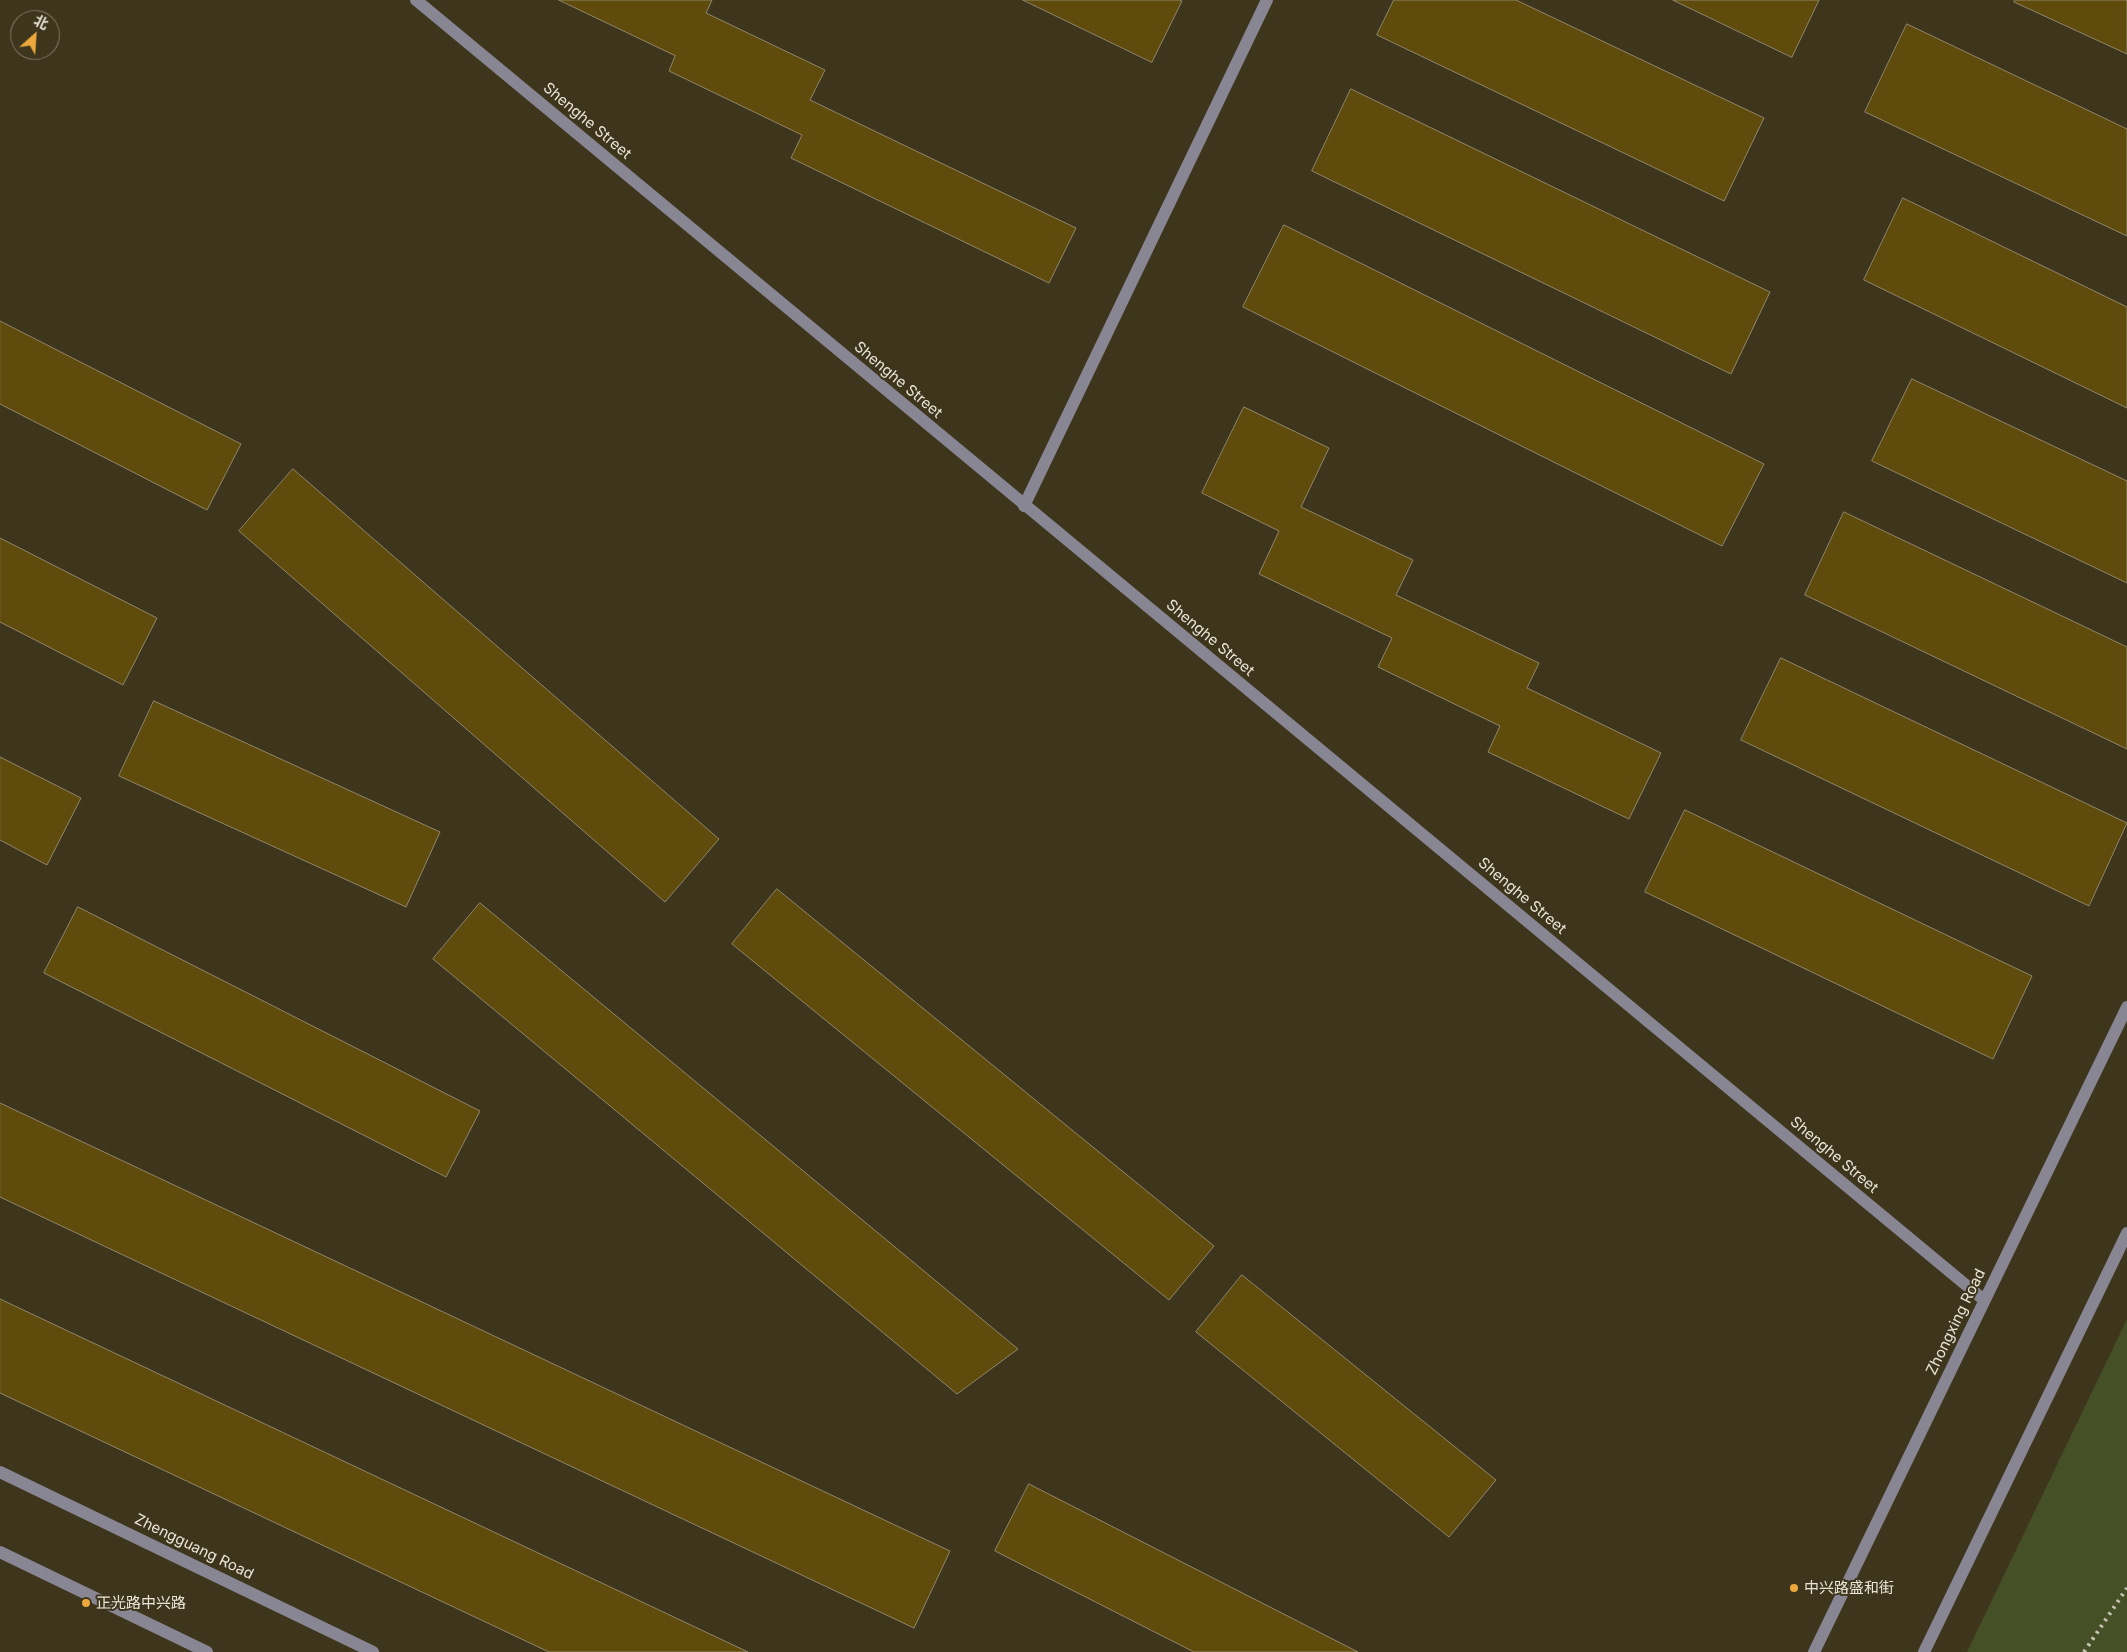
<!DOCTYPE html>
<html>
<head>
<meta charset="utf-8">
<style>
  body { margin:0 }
  #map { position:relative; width:2127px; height:1652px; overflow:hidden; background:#3e351d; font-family:Inter,"Noto Sans SC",sans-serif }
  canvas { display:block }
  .north { position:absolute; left:10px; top:10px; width:50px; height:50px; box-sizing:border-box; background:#3e351d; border:1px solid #827b67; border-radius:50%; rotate:26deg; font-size:14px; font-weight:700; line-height:20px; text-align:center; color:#e9e4d6 }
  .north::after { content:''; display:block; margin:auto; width:18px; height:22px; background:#eda83b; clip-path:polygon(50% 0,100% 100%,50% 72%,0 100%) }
</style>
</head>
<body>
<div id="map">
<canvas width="2127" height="1652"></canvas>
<div class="north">北</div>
</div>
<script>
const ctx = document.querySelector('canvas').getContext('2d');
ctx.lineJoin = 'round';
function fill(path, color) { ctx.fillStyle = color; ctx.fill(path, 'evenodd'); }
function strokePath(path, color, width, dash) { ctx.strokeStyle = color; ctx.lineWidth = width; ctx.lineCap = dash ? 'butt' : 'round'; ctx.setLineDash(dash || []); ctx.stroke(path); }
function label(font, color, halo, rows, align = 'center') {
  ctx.font = font + ' Inter,"Noto Sans SC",sans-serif'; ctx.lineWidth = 4; ctx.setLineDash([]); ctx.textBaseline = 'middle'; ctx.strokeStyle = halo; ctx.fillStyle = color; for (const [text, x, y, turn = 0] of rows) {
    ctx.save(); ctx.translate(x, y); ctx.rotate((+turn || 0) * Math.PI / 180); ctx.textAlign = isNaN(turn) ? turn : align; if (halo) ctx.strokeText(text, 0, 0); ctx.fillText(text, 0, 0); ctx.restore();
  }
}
fill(new Path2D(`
  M 2127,1319 L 2127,1652 L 1967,1652 Z`), '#465027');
const building = new Path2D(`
  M 559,0 L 712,0 L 706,13 L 825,70 L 810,100 L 1076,228 L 1049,283 L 791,158 L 802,135 L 669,71 L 675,56 Z
  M 1023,0 L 1179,0 L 1182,1 L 1152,62 Z
  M 1394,0 L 1516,0 L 1764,118 L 1724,201 L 1377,35 Z
  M 1673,0 L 1819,0 L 1792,57 Z
  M 2015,0 L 2127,0 L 2127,54 L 2014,2 Z
  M 1907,24 L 2127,129 L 2127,236 L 1865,112 Z
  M 1351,89 L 1770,292 L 1731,374 L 1312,171 Z
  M 1903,198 L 2127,307 L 2127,408 L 1864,280 Z
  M 1284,225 L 1764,464 L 1722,546 L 1243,307 Z
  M 0,321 L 241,444 L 207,510 L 0,404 Z
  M 1912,379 L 2127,481 L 2127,583 L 1872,461 Z
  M 1244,407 L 1329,448 L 1301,507 L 1413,560 L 1396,595 L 1539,663 L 1527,688 L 1661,753 L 1629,819 L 1488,752 L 1500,726 L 1378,667 L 1392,638 L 1259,574 L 1279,531 L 1202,493 Z
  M 293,469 L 719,839 L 665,902 L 239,531 Z
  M 1844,512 L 2127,647 L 2127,749 L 1805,595 Z
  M 0,538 L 157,618 L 123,685 L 0,622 Z
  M 1781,658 L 2127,823 L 2089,906 L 1741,740 Z
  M 154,701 L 440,832 L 406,907 L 119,776 Z
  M 0,757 L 81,798 L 47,865 L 0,840 Z
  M 1685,810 L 2032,976 L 1993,1059 L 1645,892 Z
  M 777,889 L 1214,1246 L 1169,1300 L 732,944 Z
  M 480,903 L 1018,1349 L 957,1394 L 433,959 Z
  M 78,907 L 480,1111 L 446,1177 L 44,973 Z
  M 0,1103 L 950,1551 L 914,1628 L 0,1197 Z
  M 1242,1275 L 1496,1480 L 1449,1537 L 1196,1332 Z
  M 0,1299 L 748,1652 L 549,1652 L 0,1393 Z
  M 1029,1484 L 1358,1652 L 1194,1652 L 995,1551 Z`);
fill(building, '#5f4b0b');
strokePath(building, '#90866b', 1);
strokePath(new Path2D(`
  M 416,0 L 1984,1300
  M 1024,506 L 1267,0
  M 0,1472 L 373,1652
  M 0,1552 L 207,1652
  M 1814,1652 L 2127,1007
  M 1924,1652 L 2127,1233`), '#878692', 12);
strokePath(new Path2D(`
  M 2084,1652 L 2127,1588`), '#c9c3b3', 4, [2.5, 5]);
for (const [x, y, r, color] of [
  [1794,1588,5,"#eda83b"],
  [86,1603,5,"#eda83b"]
]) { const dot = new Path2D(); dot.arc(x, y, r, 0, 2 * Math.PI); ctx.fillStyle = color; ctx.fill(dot); strokePath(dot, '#3e351d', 2); }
label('15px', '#e9e4d6', '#3e351d', [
  ["Shenghe Street",587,121,40],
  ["Shenghe Street",898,380,40],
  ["Shenghe Street",1210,638,40],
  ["Shenghe Street",1522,896,40],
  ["Shenghe Street",1834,1155,40],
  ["Zhongxing Road",1956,1322,-64],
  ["Zhengguang Road",194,1547,26]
]);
label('15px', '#e9e4d6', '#3e351d', [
  ["中兴路盛和街",1804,1588],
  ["正光路中兴路",96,1603]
], 'left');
</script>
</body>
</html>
